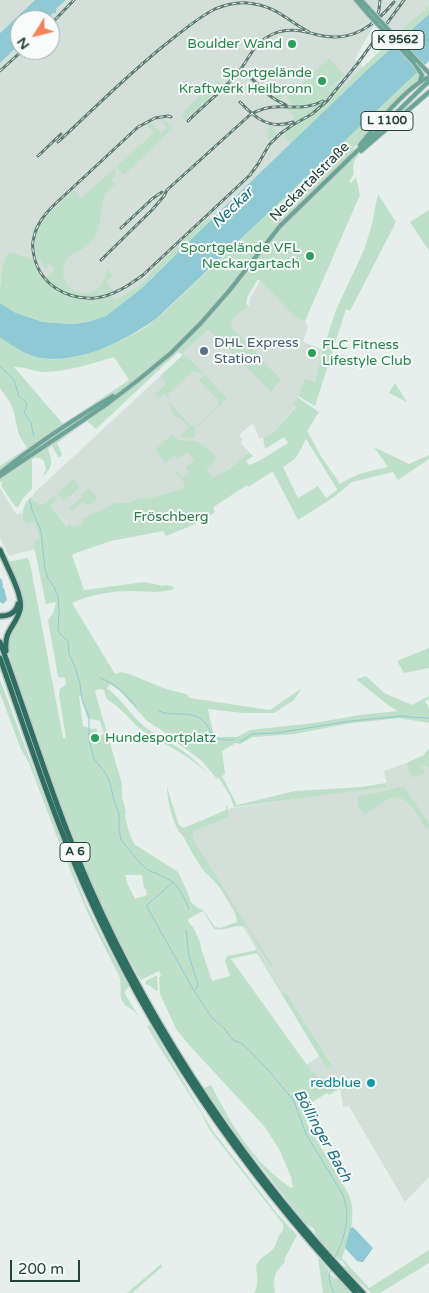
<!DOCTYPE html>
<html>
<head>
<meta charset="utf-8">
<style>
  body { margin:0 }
  #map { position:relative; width:429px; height:1293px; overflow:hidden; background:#e6efeb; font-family:"Varela Round",sans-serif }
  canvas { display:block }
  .north { position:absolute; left:10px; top:10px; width:50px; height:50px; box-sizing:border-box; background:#f7fbf9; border:1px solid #a3b1ad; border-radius:50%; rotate:234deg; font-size:14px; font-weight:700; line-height:20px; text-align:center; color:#24423a }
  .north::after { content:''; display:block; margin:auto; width:18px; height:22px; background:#f4845f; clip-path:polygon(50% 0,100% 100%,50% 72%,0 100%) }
  .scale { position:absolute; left:10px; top:1260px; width:70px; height:22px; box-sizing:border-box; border:2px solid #24423a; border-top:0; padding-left:6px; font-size:15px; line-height:18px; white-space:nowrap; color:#24423a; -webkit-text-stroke:4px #f7fbf9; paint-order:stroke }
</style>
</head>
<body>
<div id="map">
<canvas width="429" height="1293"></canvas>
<div class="north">N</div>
<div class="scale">200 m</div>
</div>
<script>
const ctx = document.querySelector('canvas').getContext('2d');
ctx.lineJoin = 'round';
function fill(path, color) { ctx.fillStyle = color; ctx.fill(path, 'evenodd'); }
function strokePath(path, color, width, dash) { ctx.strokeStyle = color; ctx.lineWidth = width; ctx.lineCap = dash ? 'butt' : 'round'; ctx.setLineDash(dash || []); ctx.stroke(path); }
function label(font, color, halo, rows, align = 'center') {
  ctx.font = font + ' "Varela Round",sans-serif'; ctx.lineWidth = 4; ctx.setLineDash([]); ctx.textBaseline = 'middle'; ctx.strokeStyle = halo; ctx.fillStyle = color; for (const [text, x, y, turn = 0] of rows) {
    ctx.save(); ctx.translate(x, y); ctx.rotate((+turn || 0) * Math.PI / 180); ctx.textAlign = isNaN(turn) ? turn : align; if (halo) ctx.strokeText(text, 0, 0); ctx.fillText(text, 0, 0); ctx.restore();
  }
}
fill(new Path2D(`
  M 0,0 L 35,0 L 0,33 Z
  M 66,0 L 352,0 L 374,25 L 355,59 L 363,67 L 292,143 L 211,220 L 209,219 L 158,265 L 139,286 L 114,300 L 0,279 L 0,63 L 20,44 L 20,50 L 50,50 L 50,20 L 46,20 Z
  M 362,0 L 429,0 L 429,6 L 396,36 Z
  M 260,281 L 295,317 L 305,321 L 308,327 L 303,342 L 324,350 L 315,382 L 305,378 L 298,396 L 293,404 L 296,406 L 274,432 L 263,438 L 259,438 L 254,426 L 252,424 L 239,435 L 243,440 L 241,443 L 249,452 L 228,470 L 197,485 L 74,527 L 68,526 L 50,506 L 53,496 L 43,505 L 36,502 L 32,497 L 34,493 L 183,355 L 188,348 L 213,327 L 236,315 L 244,310 L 249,307 L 250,298 Z
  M 0,488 L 16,514 L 22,513 L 23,520 L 27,524 L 35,521 L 41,540 L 33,542 L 35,549 L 9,556 L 0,538 Z
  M 406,763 L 412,778 L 422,765 L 429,768 L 429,1177 L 405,1202 L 349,1106 L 343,1107 L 340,1088 L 345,1085 L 329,1082 L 321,1076 L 318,1078 L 312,1072 L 306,1065 L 319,1056 L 327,1069 L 333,1065 L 287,994 L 282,992 L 184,828 L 232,808 L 387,786 L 384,771 Z`), '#d4dfda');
fill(new Path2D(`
  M 429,6 L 429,14 L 366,71 L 291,144 L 284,136 L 285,132 L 293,127 L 293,119 L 295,117 L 286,108 L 301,107 L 292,106 L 293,104 L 285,95 L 279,100 L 275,99 L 274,98 L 288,85 L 290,88 L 294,84 L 298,87 L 329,58 L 344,75 L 320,98 L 337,84 L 336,93 L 408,24 Z
  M 421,68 L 426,73 L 382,116 L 353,149 L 358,154 L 358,156 C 352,163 353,166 354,174 L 349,182 L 351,183 L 356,177 L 360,195 L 305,321 L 295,317 L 258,279 L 248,296 L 246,303 L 249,307 L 244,310 L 235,316 L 235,318 L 231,321 L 232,328 L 258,354 L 257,356 L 281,379 L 271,392 L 209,330 L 188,348 L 183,355 L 188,357 L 203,373 L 202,374 L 193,371 L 168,394 L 169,398 L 165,394 L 159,398 L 155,394 L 166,384 L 160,376 L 183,355 L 178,352 L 96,429 L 87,421 L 57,443 L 62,454 L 60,457 L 58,457 L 52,446 L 48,449 C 53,463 53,466 43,477 L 45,471 L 46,470 L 44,461 C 39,457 37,457 32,459 L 32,489 L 23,498 L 19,506 L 16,507 L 14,505 L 2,487 L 1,484 L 3,482 L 0,482 L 0,466 L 27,448 L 19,435 L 14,413 L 11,404 L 0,388 L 0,338 C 18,350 38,361 60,359 C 87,357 118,343 141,330 C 158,319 173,304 187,290 C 206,273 224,255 242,238 C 301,180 361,124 421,68 ZM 114,357 L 129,380 L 63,424 L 14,367 C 25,366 34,372 45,372 C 68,372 92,363 114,357 Z
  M 218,80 L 223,86 L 221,85 L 219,87 L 220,89 L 218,91 L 215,88 L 211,92 L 212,94 L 209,97 L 210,99 L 204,104 L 202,102 L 200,105 L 202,107 L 199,110 L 197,108 L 194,111 L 195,112 L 191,116 L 190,115 L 187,117 L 188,119 L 186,121 L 182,116 L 184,111 L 200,95 L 203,94 Z
  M 162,119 L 167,122 L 173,128 L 124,175 L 116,167 L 154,133 L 146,124 L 150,122 L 161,133 L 167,127 L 161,121 Z
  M 267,123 L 277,131 L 278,135 L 269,144 L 267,131 L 270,128 L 266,124 Z
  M 114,169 L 117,173 L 111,179 L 115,184 C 112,187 106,191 105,195 C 101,205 101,228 95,237 C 92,241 85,248 81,250 C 74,253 69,254 66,261 C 51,291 100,312 107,269 L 113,275 L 106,282 L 114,291 L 109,293 L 114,300 L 139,286 L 158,265 L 195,229 L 208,219 L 209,218 L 211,220 L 142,288 L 106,316 L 88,322 L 73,324 L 43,322 L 16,313 L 0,303 C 0,287 0,262 10,252 L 34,260 L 38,271 L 44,279 L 55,269 L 49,263 L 47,266 L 48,267 L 46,269 L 40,260 L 37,261 L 34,244 L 36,234 L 30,231 L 74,190 L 81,198 Z
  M 378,194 L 396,222 L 350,311 L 346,309 L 315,406 L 298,396 L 305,378 L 315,382 L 323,350 L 336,310 L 364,250 L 371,228 Z
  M 429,210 L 429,251 L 410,222 Z
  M 205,375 L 227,399 L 222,403 L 223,405 L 222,406 L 221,405 L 195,428 L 195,438 L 182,437 L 181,435 L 189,427 L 179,417 L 177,418 L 171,411 L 172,409 L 166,403 L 168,405 L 170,403 L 191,426 L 193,426 L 195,427 L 219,405 L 217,403 L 219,401 L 199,380 Z
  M 395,383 L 407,402 L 389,393 Z
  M 297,397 L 319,412 L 307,431 L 321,456 L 340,484 C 357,473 369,471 388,467 L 374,447 L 409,464 L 429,455 L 429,459 L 398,480 L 393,472 L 352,482 L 334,497 L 298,520 L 273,472 L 272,472 L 248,487 L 247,485 L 215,506 L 213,508 L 215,512 C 201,523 183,529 166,536 L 163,531 L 111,541 L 76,553 L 72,555 L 84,590 L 144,582 L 163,586 L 165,585 L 173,586 L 174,589 C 158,594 147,591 130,591 C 111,591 89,595 72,603 L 115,674 L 121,672 L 129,674 L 166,689 L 186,694 L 190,698 L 270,710 L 302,688 L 294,700 L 274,713 L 243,713 L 208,709 L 213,732 L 219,737 L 237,737 L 250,730 L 314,723 L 360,715 L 398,711 L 389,706 L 358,681 L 357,679 L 366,676 L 384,693 L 412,705 L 429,696 L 429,699 L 425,701 L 429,708 L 429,723 L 399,718 L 346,724 L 295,734 L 253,737 L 240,744 L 236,743 L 222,751 L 225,774 L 222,776 L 237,805 L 295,791 L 362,787 L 386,783 L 387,787 L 234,807 L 230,796 L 219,778 L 217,779 L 202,761 L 176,742 L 175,739 L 147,721 L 120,691 L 110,684 L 107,688 C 122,699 131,716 145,727 C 157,736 170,742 182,750 C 193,758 202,767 211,777 C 190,755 168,747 143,731 C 131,722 123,709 108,700 L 106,698 L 104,690 L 98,689 L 95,692 L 122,784 L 122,797 L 126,811 L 125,816 L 128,829 L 134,844 L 178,872 L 187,891 L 191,902 L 198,908 L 203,910 L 215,927 L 220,928 L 237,922 C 236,908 223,891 214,881 C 211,877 206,874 203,870 C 196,860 189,847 183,836 C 173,827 167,801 167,787 L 179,825 L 184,828 L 226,810 L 226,805 L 227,806 L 229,817 L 193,831 L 193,840 L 273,966 L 271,967 L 246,927 C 235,923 225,932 214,929 L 203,911 L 188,919 L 189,923 L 193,927 L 200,942 L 201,948 L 212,981 L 230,976 L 225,961 L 227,956 L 257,950 L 282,992 L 287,994 L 333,1066 L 327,1069 L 319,1056 L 257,953 L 231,959 L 312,1072 L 314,1071 L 318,1078 L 321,1076 C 327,1081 333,1085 340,1080 L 345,1085 L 329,1095 L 327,1093 L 307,1105 L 304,1108 L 307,1124 L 348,1193 C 358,1215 349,1237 342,1258 L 369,1288 L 429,1250 L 429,1263 L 380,1293 L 371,1293 L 344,1268 L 346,1266 L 341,1260 L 340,1261 L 318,1240 L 314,1229 L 305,1223 L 238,1137 L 204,1088 L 211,1085 C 233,1127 251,1160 291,1188 L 293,1187 L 291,1177 L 279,1149 L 264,1126 L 190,1046 L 176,1029 L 160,994 L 159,978 L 161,975 L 159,971 L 141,980 C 100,912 71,834 45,760 C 32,724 19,688 8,651 L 7,639 L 24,607 L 22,595 L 8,562 L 27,558 L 29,560 L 30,563 L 63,738 L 66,738 L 59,695 L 60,689 L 66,684 L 65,678 L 58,677 L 48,620 L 53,613 L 56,602 L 46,604 L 33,542 L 40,539 L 35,522 L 27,524 L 23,520 C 22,511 24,502 31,497 L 36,502 L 43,505 L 53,496 L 55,496 L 57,499 L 50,506 L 67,526 L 70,524 L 74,527 L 84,523 L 82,519 L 116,503 L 128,503 L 140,498 L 147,499 L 182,489 L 185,487 L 184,483 L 174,471 L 175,470 L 183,477 L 189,472 L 185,468 L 194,460 L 188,452 L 178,459 L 174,456 L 166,463 L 155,450 L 172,434 L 177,440 C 199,441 200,440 216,457 L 212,466 L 206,470 L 213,477 L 228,470 L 249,452 L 253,456 L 246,461 L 249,465 L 259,461 L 288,443 L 284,437 L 265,449 L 263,438 L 274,432 L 296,407 L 293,404 ZM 306,439 L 337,489 L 337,490 L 326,498 L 318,486 L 298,498 L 283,467 C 300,457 297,455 306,439 ZM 79,695 L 81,696 L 87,718 L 100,721 L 104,734 L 99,736 L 96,728 L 92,729 L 83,726 ZM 125,875 L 142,875 L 144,888 L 146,889 L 147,895 L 135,899 L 128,885 Z
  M 73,479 L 79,486 L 79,488 L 64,501 L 57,494 Z
  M 89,488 L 97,498 L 88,506 L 83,502 L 72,511 L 69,508 L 82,497 L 81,495 Z
  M 429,648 L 429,668 L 404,673 L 397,661 Z
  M 0,680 L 52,818 L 86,904 L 105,942 L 129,987 L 125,991 L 125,994 L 139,1017 L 133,1010 L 126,1006 L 123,1002 L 121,998 L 120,978 L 88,914 L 57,837 L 29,763 L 20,747 L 0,693 Z
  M 429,748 L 429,768 L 422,765 L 420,767 L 425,771 L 425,772 L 412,778 L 406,763 L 424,755 Z
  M 398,787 L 403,787 L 405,788 L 429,824 L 429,828 L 427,830 C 419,818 408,791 389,799 C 381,802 373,810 365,814 C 359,810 356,803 358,796 L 378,793 Z
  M 155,976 L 157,976 L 158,990 L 156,991 L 149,985 L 145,984 L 146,981 Z
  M 148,1025 L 150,1025 L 213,1131 L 279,1216 L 297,1235 L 284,1260 L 285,1262 C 274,1273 273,1277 275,1293 L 254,1293 C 259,1285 257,1275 256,1266 C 259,1257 268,1255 274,1248 C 276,1244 277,1240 279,1236 C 282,1231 284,1230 283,1224 L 209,1129 L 202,1114 L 161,1050 L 147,1026 Z
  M 318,1257 L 328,1269 L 328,1272 L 334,1278 L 339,1279 L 353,1293 L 323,1293 Z
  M 161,1264 L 162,1267 L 132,1293 L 127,1293 Z`), '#bfe0c8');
fill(new Path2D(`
  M 35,0 L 66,0 L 56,9 L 56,13 L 53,13 L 46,20 L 20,20 L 20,44 L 0,63 L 0,33 Z
  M 429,14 L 429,61 L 157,318 C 127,340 80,364 42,358 C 27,356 13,346 0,338 L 0,303 L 16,313 L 43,322 L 73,324 L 88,322 L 106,316 L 142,288 L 211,220 L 366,71 Z
  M 0,578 L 2,580 L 3,586 L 2,587 L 4,588 L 7,600 L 3,604 L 0,602 Z
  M 352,1227 L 354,1228 L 373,1248 L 363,1262 L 361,1262 L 357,1261 L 345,1248 L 350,1229 Z`), '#8ec9d4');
strokePath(new Path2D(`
  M 0,366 L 14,380 L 19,397 C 24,399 26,401 27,406 L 24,412 L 31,423 L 34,436
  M 30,501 L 32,510 L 41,531 L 45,569 L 48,578 L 54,587 L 58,596 L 59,610 L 58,629 L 60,634 L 68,641 L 69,654 L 75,667 L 80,684 L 82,700 L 89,717 L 89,739 L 94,759 L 106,774 L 110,783 L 114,800 L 119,814 L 119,829 L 121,840 L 141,864 L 148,870 L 164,877 L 173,882 L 147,905 L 147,907 L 193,989 L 212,1018 L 224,1028 L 233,1040 L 243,1044 L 268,1070 L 294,1101 L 306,1134 L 343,1195 C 351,1217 345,1239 334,1259
  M 100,678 C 115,683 125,694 136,706
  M 159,711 C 172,717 185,711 198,717 C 209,722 209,735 219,739 C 223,741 230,739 234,740
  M 210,732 L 213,741
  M 240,742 L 252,734 L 277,733 L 351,721 L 402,716 L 409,717 L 429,718
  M 173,882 C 180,890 185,898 189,909
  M 186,930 L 189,956 L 198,984 L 198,986 L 195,990
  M 331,1268 C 327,1277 330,1284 334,1293`), '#8ec9d4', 1);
const major = new Path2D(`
  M 356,0 L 369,15
  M 361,0 L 372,12
  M 414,63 L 422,75 L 420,81
  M 424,68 L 429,73
  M 360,145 C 376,125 406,87 429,77
  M 361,151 L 429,92
  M 0,473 C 36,444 74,419 113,396
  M 0,476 L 107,404 L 137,381 L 171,353 L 200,324 L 229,291 L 280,226 L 428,82`);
const highway = new Path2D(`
  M 0,550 C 6,565 24,596 20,610 C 15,628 4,629 6,651
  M 0,616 C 9,616 16,613 18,604
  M 0,642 C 30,724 55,807 90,887 C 156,1037 250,1175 363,1293
  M 0,658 C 27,735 52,813 85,888 C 151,1038 244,1173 356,1293`);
strokePath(major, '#c2cac8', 6);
strokePath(highway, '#c2cac8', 8);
strokePath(major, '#6aa596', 4);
strokePath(highway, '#2f6f62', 5);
const rail = new Path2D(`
  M 376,21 L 379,10 L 380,0
  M 50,25 L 74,0
  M 244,70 C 257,84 268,98 286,105
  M 0,71 L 23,50
  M 240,102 C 255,118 269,130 293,122
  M 171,117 L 168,116 L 155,118 L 138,127 L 54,205 C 43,216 36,225 33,241 C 32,245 33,251 34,256 C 40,284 66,300 95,298 C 113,296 128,286 143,275 L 250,175 L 258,164 L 269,145 L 280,134 L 291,126 L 312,114 L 327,101 L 358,63 L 404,0
  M 188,121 C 203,106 221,92 235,76 C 250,60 251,44 273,34 C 288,27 303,31 318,35 C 352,43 374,26 394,2
  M 58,142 C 95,108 131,71 171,40 C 185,29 199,17 215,9 C 225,5 237,2 248,3 C 277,6 286,20 309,32
  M 38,156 L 61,134
  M 121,228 L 152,199 L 162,192
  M 101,260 L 152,210 L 164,196 L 167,190 L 251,114 C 259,110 267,107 275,107 C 293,106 306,110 323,101`);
strokePath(rail, '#5f7d75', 3);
strokePath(rail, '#f7fbf9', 1, [4]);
const majorBridge = new Path2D(`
  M 372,12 L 424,68
  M 369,15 L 414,63`);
strokePath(majorBridge, '#c2cac8', 6, []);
strokePath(majorBridge, '#6aa596', 4);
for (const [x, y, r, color] of [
  [292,44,5,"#2e9e5b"],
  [322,81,5,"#2e9e5b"],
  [310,256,5,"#2e9e5b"],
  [204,351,5,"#5c6f8a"],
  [312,353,5,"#2e9e5b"],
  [95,738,5,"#2e9e5b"],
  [371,1083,5,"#0f9aa8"]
]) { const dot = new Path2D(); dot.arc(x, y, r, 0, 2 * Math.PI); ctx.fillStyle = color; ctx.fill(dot); strokePath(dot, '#f7fbf9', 2); }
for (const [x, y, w] of [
  [398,40,52],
  [387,121,52],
  [75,852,30]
]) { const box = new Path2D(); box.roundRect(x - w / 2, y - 9.5, w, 19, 4); ctx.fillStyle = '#f7fbf9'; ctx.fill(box); strokePath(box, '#24423a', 1); }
label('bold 12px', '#24423a', null, [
  ["K 9562",398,40],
  ["L 1100",387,121],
  ["A 6",75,852]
]);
label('14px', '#27864d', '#f7fbf9', [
  ["Boulder Wand",282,44],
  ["Sportgelände",312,73],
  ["Kraftwerk Heilbronn",312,89],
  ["Sportgelände VFL",300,248],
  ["Neckargartach",300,264],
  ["FLC Fitness",322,345,"left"],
  ["Lifestyle Club",322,361,"left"],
  ["Hundesportplatz",105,738,"left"]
], 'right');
label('14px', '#24423a', '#f7fbf9', [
  ["Neckartalstraße",310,182,-45]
]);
label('14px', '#4e5e75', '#f7fbf9', [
  ["DHL Express",214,343],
  ["Station",214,359]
], 'left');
label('14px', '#2d7a4b', '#f7fbf9', [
  ["Fröschberg",171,517]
]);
label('14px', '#0d838f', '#f7fbf9', [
  ["redblue",361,1083]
], 'right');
label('italic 15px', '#1c6f80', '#f7fbf9', [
  ["Neckar",233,208,-44],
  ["Böllinger Bach",322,1136,61]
]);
</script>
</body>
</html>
